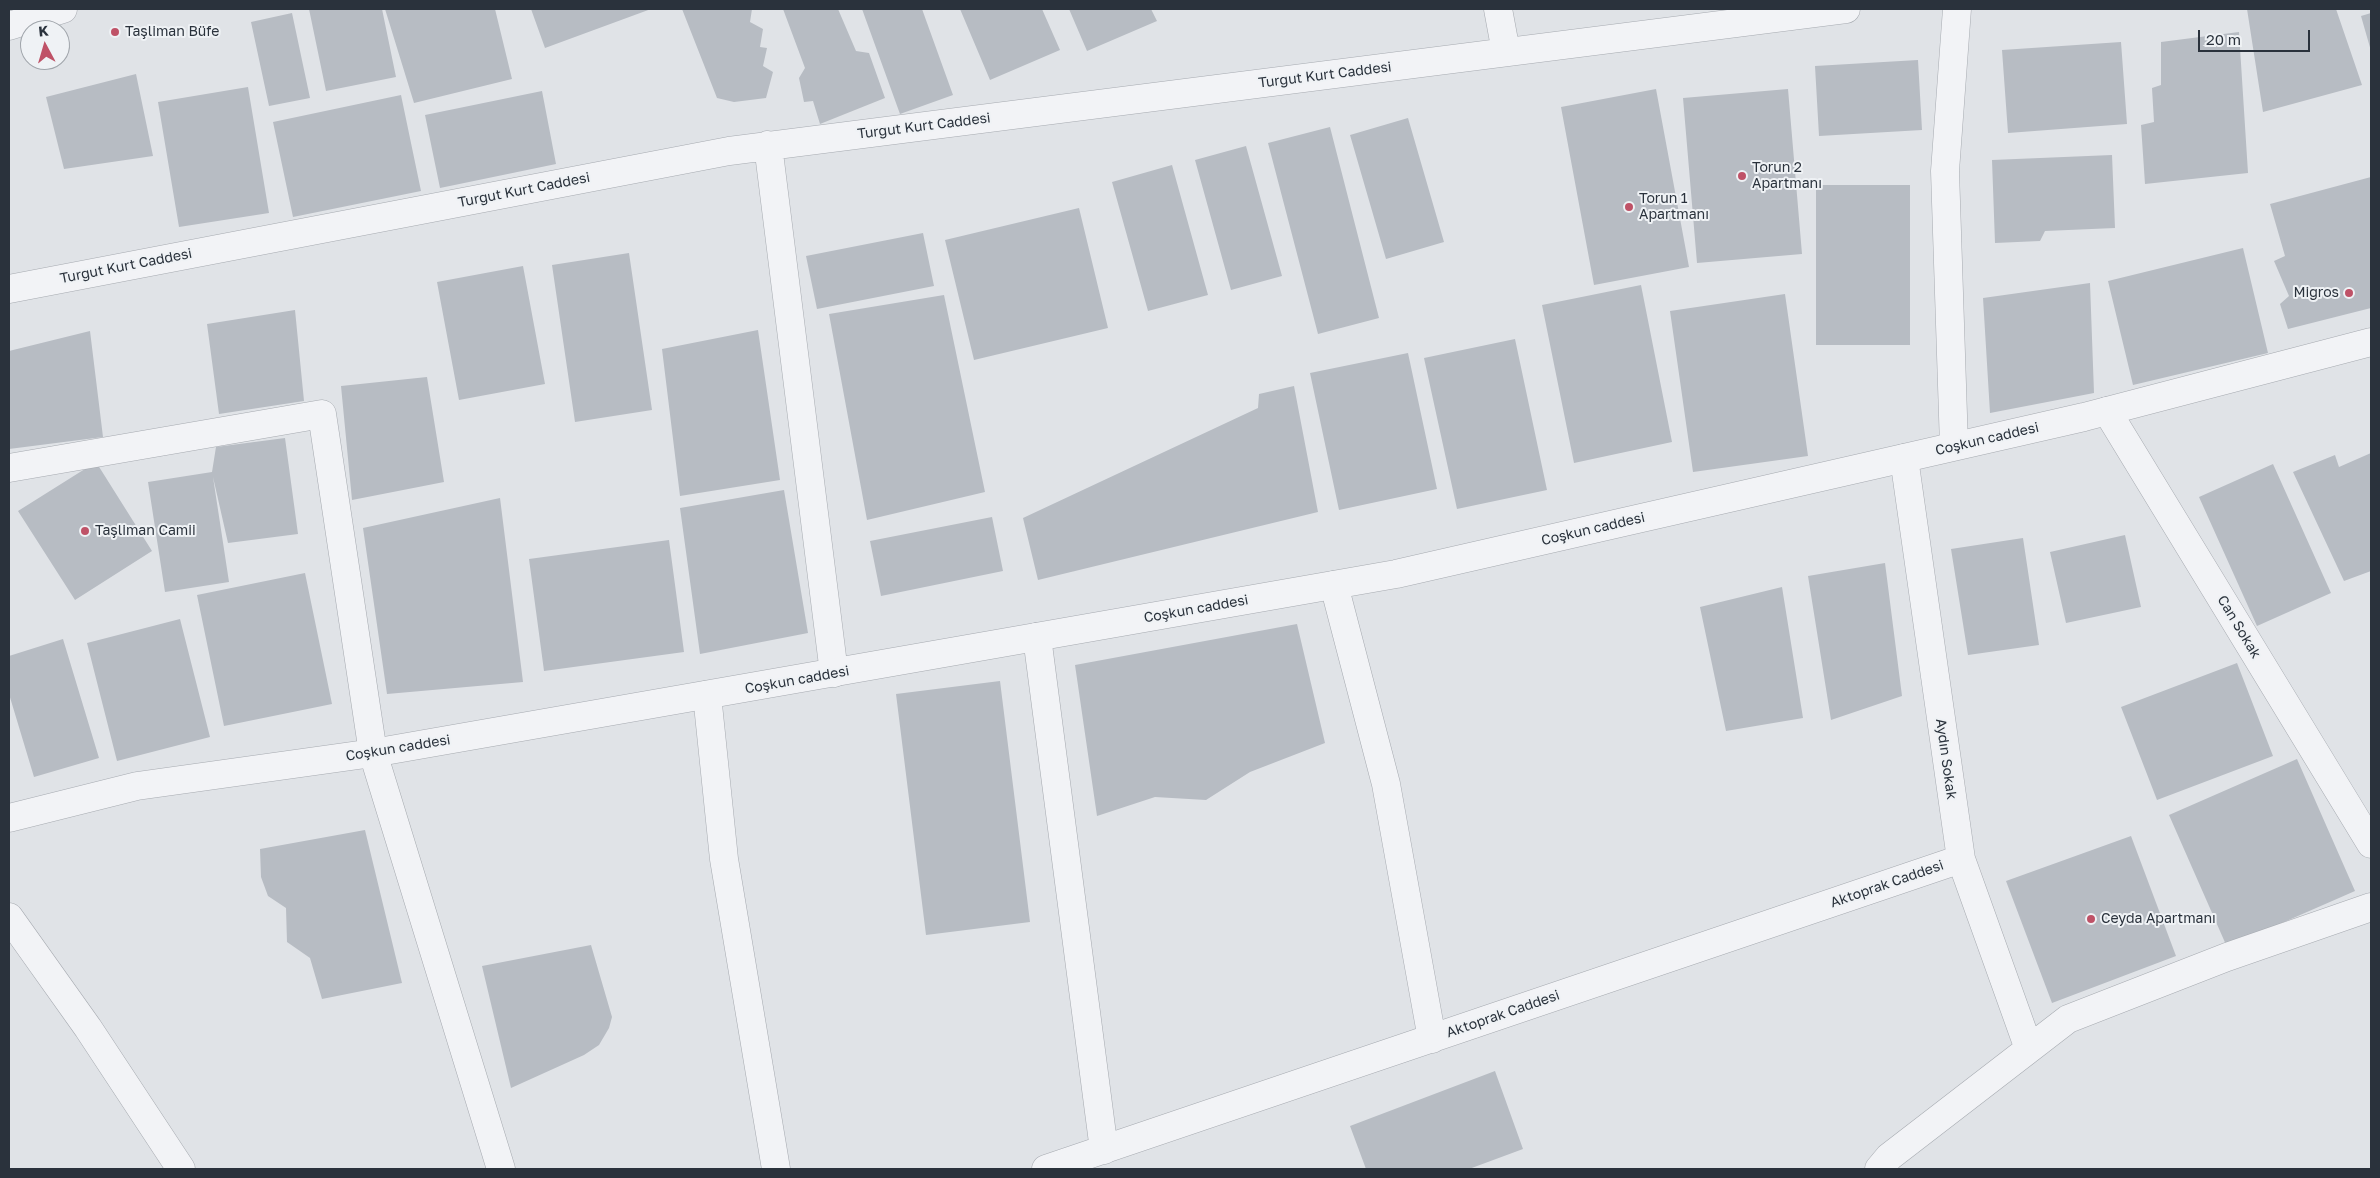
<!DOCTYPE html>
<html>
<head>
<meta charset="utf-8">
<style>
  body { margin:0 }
  #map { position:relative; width:2380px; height:1178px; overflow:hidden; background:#e0e3e7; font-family:"Golos Text",sans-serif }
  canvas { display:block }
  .frame { position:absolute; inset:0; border:10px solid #2a323c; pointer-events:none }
  .north { position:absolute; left:20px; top:20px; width:50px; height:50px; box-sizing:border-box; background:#eff2f5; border:1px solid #a0a5ab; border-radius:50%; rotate:354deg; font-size:14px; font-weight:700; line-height:20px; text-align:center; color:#2a323c }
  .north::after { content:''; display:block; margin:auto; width:18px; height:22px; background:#bf5267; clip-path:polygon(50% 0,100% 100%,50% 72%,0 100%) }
  .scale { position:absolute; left:2198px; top:30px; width:112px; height:22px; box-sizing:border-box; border:2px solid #2a323c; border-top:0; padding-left:6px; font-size:15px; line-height:18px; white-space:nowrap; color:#2a323c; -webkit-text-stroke:4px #eff2f5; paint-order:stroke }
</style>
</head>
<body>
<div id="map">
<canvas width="2380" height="1178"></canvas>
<div class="frame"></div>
<div class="north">K</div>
<div class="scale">20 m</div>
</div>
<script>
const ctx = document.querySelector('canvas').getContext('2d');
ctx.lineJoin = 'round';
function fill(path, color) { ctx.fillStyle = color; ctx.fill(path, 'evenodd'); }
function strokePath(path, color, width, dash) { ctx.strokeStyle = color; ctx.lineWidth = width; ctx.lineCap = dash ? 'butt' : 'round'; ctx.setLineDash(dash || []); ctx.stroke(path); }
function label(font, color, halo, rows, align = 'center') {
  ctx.font = font + ' "Golos Text",sans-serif'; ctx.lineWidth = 4; ctx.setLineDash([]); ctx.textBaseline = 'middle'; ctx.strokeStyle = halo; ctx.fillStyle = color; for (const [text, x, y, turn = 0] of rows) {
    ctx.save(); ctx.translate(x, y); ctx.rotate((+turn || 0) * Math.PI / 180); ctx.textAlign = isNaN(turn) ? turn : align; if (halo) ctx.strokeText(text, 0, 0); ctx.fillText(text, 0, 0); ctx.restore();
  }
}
fill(new Path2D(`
  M 309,9 L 382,9 L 396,77 L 326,91 Z
  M 385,9 L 495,9 L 512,79 L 414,103 Z
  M 531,9 L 651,9 L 545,48 Z
  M 682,9 L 752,9 L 750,22 L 763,29 L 760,47 L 767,48 L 763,66 L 773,72 L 766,98 L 734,102 L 717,98 Z
  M 783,9 L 838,9 L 856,51 L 869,53 L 885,98 L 820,124 L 813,101 L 804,102 L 799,78 L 805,68 Z
  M 862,9 L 922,9 L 953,95 L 900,114 Z
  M 960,9 L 1042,9 L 1060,50 L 990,80 Z
  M 1069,9 L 1151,9 L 1157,21 L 1087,51 Z
  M 2247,9 L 2336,9 L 2362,85 L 2263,112 Z
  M 292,13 L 310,98 L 269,106 L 251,22 Z
  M 2371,13 L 2371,51 L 2361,16 Z
  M 2239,32 L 2248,173 L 2145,184 L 2141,125 L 2154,122 L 2152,88 L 2161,85 L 2161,42 Z
  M 2121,42 L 2127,124 L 2008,133 L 2002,50 Z
  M 1918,60 L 1922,130 L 1819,136 L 1815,66 Z
  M 136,74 L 153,156 L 64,169 L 46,97 Z
  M 248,87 L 269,213 L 179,227 L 158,102 Z
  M 1656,89 L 1689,267 L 1594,285 L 1561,107 Z
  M 1788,89 L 1802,254 L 1697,263 L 1683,98 Z
  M 542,91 L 556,164 L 440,188 L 425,115 Z
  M 401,95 L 421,191 L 293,217 L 273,122 Z
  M 1408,118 L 1444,242 L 1386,259 L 1350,135 Z
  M 1330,127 L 1379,318 L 1318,334 L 1268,143 Z
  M 1246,146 L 1282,276 L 1231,290 L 1195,160 Z
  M 2112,155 L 2115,228 L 2045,231 L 2040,241 L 1995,243 L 1992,160 Z
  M 1172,165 L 1208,295 L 1148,311 L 1112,182 Z
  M 2371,177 L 2371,308 L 2288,329 L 2280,304 L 2289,296 L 2274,261 L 2285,256 L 2270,204 Z
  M 1816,185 L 1910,185 L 1910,345 L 1816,345 Z
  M 1079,208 L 1108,328 L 974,360 L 945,240 Z
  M 923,233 L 934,286 L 817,309 L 806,256 Z
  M 2243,248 L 2268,353 L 2133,385 L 2108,281 Z
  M 629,253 L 652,410 L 575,422 L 552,265 Z
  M 523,266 L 545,384 L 459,400 L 437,282 Z
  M 2090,283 L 2094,393 L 1990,413 L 1983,298 Z
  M 1641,285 L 1672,442 L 1574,463 L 1542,305 Z
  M 1785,294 L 1808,456 L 1693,472 L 1670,311 Z
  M 944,295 L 985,492 L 867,520 L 829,314 Z
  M 295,310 L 304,401 L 219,414 L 207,324 Z
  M 758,330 L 780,480 L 680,496 L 662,349 Z
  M 90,331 L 103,437 L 9,449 L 9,351 Z
  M 1515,339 L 1547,490 L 1457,509 L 1424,358 Z
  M 1408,353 L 1437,489 L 1339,510 L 1310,373 Z
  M 427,377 L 444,482 L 352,500 L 341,386 Z
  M 1294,386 L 1318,512 L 1038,580 L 1023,518 L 1258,408 L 1259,394 Z
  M 285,438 L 298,534 L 228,543 L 213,477 L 229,582 L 165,592 L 148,482 L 212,472 L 216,447 Z
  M 2371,453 L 2371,571 L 2344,581 L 2293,472 L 2335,455 L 2339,467 Z
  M 96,462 L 152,551 L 75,600 L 18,511 Z
  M 2273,464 L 2331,593 L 2257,626 L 2199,497 Z
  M 784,490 L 808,633 L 700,654 L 680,508 Z
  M 500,498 L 523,682 L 387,694 L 363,528 Z
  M 992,517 L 1003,571 L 881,596 L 870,541 Z
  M 2125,535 L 2141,607 L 2066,623 L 2050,552 Z
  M 2023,538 L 2039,645 L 1968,655 L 1951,549 Z
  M 669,540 L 684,652 L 544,671 L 529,559 Z
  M 1885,563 L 1902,696 L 1831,720 L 1808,576 Z
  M 305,573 L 332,704 L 224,726 L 197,595 Z
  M 1782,587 L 1803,718 L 1726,731 L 1700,607 Z
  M 180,619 L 210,737 L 117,761 L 87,643 Z
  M 1297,624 L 1325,743 L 1250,772 L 1206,800 L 1155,797 L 1097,816 L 1075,665 Z
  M 63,639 L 99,758 L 34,777 L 9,694 L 9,656 Z
  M 2237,663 L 2273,756 L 2157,800 L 2121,707 Z
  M 1000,681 L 1030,922 L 926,935 L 896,694 Z
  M 2297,759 L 2355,891 L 2227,947 L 2169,815 Z
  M 365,830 L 402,983 L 322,999 L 310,958 L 287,942 L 286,908 L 268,896 L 261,877 L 260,849 Z
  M 2131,836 L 2176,956 L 2052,1003 L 2006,881 Z
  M 591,945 L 612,1017 L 609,1028 L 599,1045 L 584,1055 L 511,1088 L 482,966 Z
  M 1495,1071 L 1523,1149 L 1469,1169 L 1366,1169 L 1350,1126 Z`), '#b7bcc3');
const minor = new Path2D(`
  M 1498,9 L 1506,52
  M 9,26 L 63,9
  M 768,145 L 834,673
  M 9,289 L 729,151 L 1846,9
  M 2107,411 L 2371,844
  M 1954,446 L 1945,171 L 1957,9
  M 1904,458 L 1961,859 L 2029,1049
  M 9,468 L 322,414 L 373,753 L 501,1169
  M 1334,585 L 1386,784 L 1432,1039
  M 1037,637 L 1104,1150
  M 707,695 L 724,859 L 776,1169
  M 9,917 L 88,1028 L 181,1169
  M 1046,1169 L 1961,859
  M 1879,1169 L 1889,1157 L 2068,1019 L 2227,957 L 2371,907`);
const tertiary = new Path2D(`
  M 9,818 L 137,786 L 373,753 L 1396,574 L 2084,417 L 2371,342`);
strokePath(minor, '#a6aab0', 29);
strokePath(tertiary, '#a6aab0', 29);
strokePath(minor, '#f2f3f6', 28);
strokePath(tertiary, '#f2f3f6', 28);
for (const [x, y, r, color] of [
  [115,32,5,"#bf5267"],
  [1742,176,5,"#bf5267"],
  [1629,207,5,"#bf5267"],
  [2349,293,5,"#bf5267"],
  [85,531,5,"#bf5267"],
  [2091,919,5,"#bf5267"]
]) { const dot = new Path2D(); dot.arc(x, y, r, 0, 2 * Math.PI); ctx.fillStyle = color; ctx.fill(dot); strokePath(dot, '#eff2f5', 2); }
label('14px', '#2a323c', '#eff2f5', [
  ["Taşliman Büfe",125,32],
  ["Torun 2",1752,168],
  ["Apartmanı",1752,184],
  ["Torun 1",1639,199],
  ["Apartmanı",1639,215],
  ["Migros",2339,293,"right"],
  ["Taşliman Camii",95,531],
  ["Ceyda Apartmanı",2101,919]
], 'left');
label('14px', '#2a323c', '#eff2f5', [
  ["Turgut Kurt Caddesi",1325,75,-7],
  ["Turgut Kurt Caddesi",924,126,-7],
  ["Turgut Kurt Caddesi",524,190,-11],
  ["Turgut Kurt Caddesi",126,266,-11],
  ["Coşkun caddesi",1987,439,-13],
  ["Coşkun caddesi",1593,529,-13],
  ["Coşkun caddesi",1196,609,-10],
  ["Can Sokak",2239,627,59],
  ["Coşkun caddesi",797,680,-10],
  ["Coşkun caddesi",398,748,-9],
  ["Aydın Sokak",1946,759,82],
  ["Aktoprak Caddesi",1887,884,-19],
  ["Aktoprak Caddesi",1503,1014,-19]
]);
</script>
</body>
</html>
